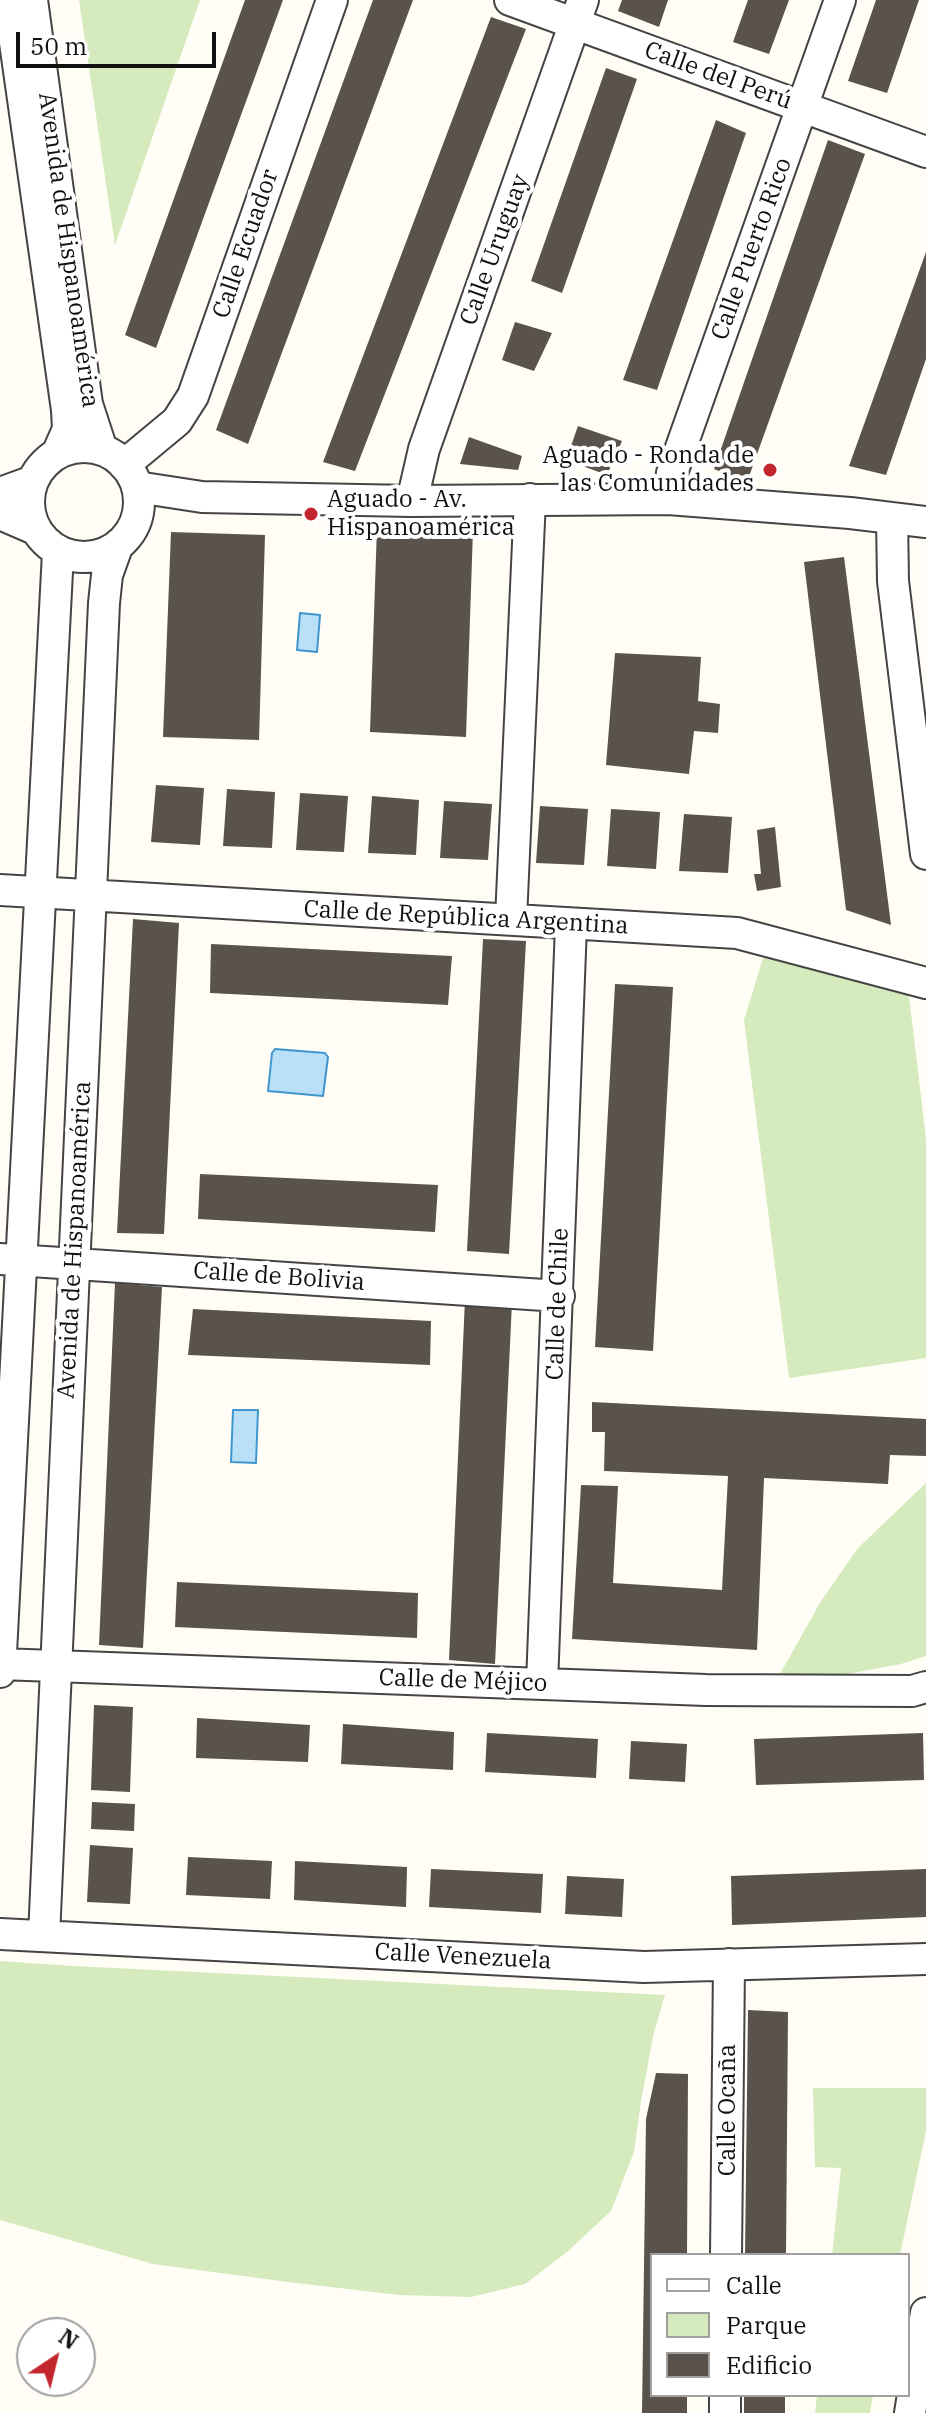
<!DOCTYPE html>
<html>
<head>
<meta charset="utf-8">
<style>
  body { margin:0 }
  #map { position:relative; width:926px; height:2413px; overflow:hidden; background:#fffdf5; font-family:"IBM Plex Serif",serif }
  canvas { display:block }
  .legend { position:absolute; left:650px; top:2253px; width:260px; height:144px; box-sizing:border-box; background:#fff; border:2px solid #a0a0a0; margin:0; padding:10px 14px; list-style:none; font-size:24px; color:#111 }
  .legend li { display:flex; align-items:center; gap:16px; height:40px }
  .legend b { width:40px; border:2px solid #a0a0a0 }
  .north { position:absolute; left:16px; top:2317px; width:80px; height:80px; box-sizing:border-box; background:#fff; border:2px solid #a0a0a0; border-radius:50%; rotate:35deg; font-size:22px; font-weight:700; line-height:32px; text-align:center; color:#111 }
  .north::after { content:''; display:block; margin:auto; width:28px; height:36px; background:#c4262e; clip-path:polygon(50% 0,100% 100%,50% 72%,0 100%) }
  .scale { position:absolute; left:16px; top:32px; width:200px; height:36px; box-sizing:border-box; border:4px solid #111; border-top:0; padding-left:10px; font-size:24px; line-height:28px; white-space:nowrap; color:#111; -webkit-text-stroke:6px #fff; paint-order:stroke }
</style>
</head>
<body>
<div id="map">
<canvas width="926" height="2413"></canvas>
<ul class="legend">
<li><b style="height:10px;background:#fff"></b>Calle</li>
<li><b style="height:22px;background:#d5ebbd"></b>Parque</li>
<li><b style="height:22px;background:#5a524d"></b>Edificio</li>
</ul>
<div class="north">N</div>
<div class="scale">50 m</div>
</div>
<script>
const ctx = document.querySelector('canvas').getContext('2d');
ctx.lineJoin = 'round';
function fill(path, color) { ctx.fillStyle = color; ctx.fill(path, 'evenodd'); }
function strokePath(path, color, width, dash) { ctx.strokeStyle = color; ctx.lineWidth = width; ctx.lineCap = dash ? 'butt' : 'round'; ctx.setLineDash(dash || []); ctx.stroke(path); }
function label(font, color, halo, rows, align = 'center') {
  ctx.font = font + ' "IBM Plex Serif",serif'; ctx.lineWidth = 8; ctx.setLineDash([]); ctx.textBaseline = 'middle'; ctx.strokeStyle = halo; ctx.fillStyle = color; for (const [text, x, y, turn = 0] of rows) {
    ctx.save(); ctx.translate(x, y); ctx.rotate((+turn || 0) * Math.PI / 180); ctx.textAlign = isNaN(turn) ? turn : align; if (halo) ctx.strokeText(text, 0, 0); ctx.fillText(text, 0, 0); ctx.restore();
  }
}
fill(new Path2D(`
  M 79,0 L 200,0 L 115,245 Z
  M 766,948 L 908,988 L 926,1138 L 926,1358 L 789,1378 L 744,1020 Z
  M 926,1483 L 926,1656 L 901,1664 L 826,1678 L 780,1674 L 821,1601 L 858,1548 Z
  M 0,1961 L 73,1966 L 665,1995 L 654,2032 L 641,2101 L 634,2152 L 611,2211 L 567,2252 L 525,2284 L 471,2297 L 399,2295 L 288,2282 L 153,2264 L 0,2220 Z
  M 813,2088 L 926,2088 L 926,2131 L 900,2255 L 832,2255 L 841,2168 L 815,2167 Z
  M 817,2395 L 873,2395 L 870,2413 L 815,2413 Z`), '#d5ebbd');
const water = new Path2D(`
  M 300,613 L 320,615 L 317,652 L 297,650 Z
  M 275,1049 L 325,1053 L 328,1057 L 323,1096 L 268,1091 L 272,1053 Z
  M 233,1410 L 258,1410 L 256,1463 L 231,1462 Z`);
fill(water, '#b9e0f7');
strokePath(water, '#3f96cf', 2);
fill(new Path2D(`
  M 245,0 L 283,0 L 156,348 L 125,335 Z
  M 373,0 L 413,0 L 248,444 L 216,430 Z
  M 622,0 L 668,0 L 659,27 L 618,11 Z
  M 748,0 L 789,0 L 769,54 L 733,42 Z
  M 876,0 L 919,0 L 887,93 L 848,81 Z
  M 491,17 L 526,29 L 355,471 L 323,462 Z
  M 606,68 L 637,79 L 562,293 L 531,281 Z
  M 716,120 L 746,133 L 657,390 L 623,380 Z
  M 828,140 L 865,154 L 747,482 L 714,469 Z
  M 926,252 L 926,359 L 886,475 L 849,466 Z
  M 515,322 L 552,333 L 534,371 L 502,360 Z
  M 578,426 L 622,441 L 607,475 L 566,460 Z
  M 469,437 L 522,456 L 518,470 L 460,464 Z
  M 377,527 L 473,530 L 466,737 L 370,732 Z
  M 171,532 L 265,535 L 259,740 L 163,737 Z
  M 844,557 L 891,925 L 846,910 L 804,562 Z
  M 615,653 L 701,657 L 698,701 L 720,704 L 718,733 L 694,731 L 689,774 L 606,765 Z
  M 156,785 L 204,788 L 200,845 L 151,842 Z
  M 227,789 L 275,792 L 272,848 L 223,846 Z
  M 300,793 L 348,796 L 344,852 L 296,850 Z
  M 372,796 L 419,800 L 416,855 L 368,853 Z
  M 444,801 L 492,804 L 488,860 L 440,858 Z
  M 540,806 L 588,809 L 584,865 L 536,863 Z
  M 611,809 L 660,812 L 656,869 L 607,866 Z
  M 684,814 L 732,817 L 728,873 L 679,871 Z
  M 775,827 L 781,887 L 757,891 L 754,874 L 761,874 L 757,830 Z
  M 133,919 L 179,923 L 164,1234 L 117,1233 Z
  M 483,939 L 526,941 L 509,1254 L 467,1251 Z
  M 211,944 L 452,956 L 448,1005 L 210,993 Z
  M 615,984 L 673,987 L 653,1351 L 595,1347 Z
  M 200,1174 L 438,1185 L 435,1232 L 198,1219 Z
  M 115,1283 L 162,1287 L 143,1648 L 99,1645 Z
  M 465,1299 L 512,1302 L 495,1664 L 449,1660 Z
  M 193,1309 L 431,1321 L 430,1365 L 188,1355 Z
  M 592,1402 L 926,1419 L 926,1456 L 890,1455 L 888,1484 L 764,1478 L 757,1650 L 572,1639 L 581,1485 L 618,1486 L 613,1583 L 722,1590 L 728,1476 L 604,1471 L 605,1432 L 592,1432 Z
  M 177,1582 L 418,1593 L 417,1638 L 175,1627 Z
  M 94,1705 L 133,1707 L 130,1792 L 91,1790 Z
  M 197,1718 L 310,1725 L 308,1762 L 196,1758 Z
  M 343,1724 L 454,1732 L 453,1770 L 341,1764 Z
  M 487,1733 L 598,1739 L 596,1778 L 485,1772 Z
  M 923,1733 L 924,1780 L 756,1785 L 754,1739 Z
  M 631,1741 L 687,1744 L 685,1782 L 629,1779 Z
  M 92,1802 L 135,1804 L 134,1831 L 91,1829 Z
  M 90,1845 L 133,1848 L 130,1904 L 87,1902 Z
  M 188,1857 L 272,1861 L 270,1899 L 186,1895 Z
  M 295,1861 L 407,1867 L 406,1907 L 294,1900 Z
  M 431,1869 L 543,1874 L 541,1913 L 429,1907 Z
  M 926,1869 L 926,1917 L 732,1925 L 731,1876 Z
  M 567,1876 L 624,1879 L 622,1917 L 565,1914 Z
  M 748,2010 L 788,2012 L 786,2255 L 745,2255 Z
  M 656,2073 L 688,2074 L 687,2255 L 652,2255 L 652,2395 L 687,2395 L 687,2413 L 642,2413 L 646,2119 Z
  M 744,2395 L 785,2395 L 785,2413 L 744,2413 Z`), '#5a524d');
const minor = new Path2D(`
  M 9,0 L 67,410 L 68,429 L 57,454
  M 32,0 L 87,404 L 102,450
  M 510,0 L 926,152
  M29 502a55 55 0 1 1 110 0a55 55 0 1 1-110 0Z
  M 124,465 L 177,421 L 193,396 L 332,0
  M 137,487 L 202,497 L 412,501 L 668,499 L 850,513 L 926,522
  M 0,493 L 33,481
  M 668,499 L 672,473 L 840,0
  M 412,501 L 424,449 L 583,0
  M 0,514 L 35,529
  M 892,518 L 893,581 L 926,854
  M 0,890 L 737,933 L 926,983
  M 511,919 L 530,499
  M 0,1259 L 559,1296
  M 0,1664 L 706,1690 L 912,1691 L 926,1687
  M 0,1672 L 58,552
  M 542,1684 L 571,925
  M 0,1934 L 644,1967 L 926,1959
  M 44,1936 L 104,603 L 107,575 L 117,547
  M 726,2255 L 729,1964
  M 725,2413 L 725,2395
  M 910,2413 L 926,2313`);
strokePath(minor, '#444', 34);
strokePath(minor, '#fff', 30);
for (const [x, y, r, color] of [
  [770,470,8,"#c4262e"],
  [311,514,8,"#c4262e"]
]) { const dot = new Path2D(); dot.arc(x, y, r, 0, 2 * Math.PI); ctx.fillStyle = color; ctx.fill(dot); strokePath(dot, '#fff', 3); }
label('24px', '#111', '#fff', [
  ["Calle del Perú",718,76,20],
  ["Calle Ecuador",246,244,-71],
  ["Calle Puerto Rico",752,249,-70],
  ["Avenida de Hispanoamérica",68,250,82],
  ["Calle Uruguay",495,250,-70],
  ["Calle de República Argentina",466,918,3],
  ["Avenida de Hispanoamérica",75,1240,-87],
  ["Calle de Bolivia",279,1277,4],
  ["Calle de Chile",558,1304,-88],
  ["Calle de Méjico",463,1681,2],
  ["Calle Venezuela",463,1957,3],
  ["Calle Ocaña",728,2110,-90]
]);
label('24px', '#111', '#fff', [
  ["Aguado - Ronda de",754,456],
  ["las Comunidades",754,484],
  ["Aguado - Av.",327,500,"left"],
  ["Hispanoamérica",327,528,"left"]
], 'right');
</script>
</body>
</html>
